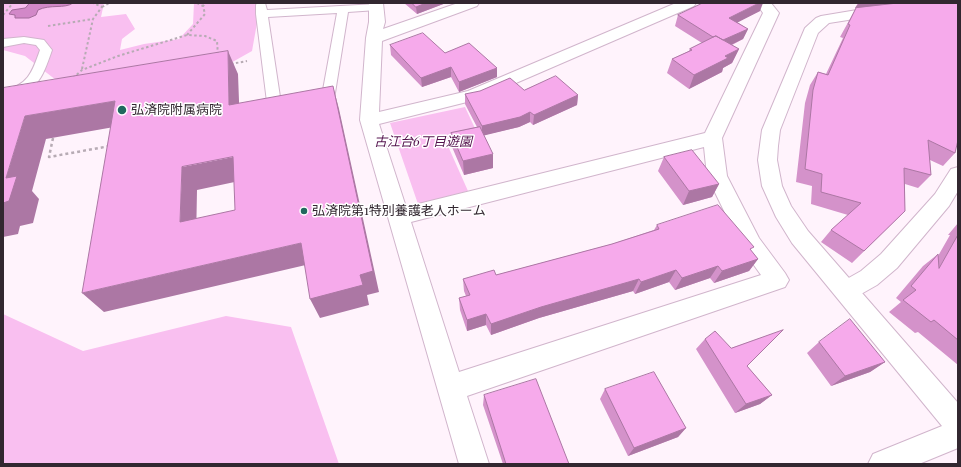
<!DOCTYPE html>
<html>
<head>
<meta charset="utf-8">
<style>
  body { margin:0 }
  #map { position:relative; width:961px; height:467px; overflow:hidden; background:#fff3fc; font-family:"Playfair Display",serif }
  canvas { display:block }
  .frame { position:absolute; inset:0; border:4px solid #322730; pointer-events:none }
</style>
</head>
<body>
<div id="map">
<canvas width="961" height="467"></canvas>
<div class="frame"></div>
</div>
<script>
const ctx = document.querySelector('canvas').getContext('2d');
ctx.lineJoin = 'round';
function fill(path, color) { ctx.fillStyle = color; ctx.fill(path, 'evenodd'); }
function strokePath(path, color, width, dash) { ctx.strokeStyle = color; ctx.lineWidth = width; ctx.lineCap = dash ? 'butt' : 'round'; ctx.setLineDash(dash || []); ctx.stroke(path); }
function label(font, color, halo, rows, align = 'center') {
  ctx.font = font + ' "Playfair Display","Noto Sans JP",serif'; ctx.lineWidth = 3; ctx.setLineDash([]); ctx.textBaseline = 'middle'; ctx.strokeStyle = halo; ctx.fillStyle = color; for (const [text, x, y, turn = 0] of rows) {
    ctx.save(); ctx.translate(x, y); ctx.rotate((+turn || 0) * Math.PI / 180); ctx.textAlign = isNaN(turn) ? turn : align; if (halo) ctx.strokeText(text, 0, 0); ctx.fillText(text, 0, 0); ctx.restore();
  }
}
fill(new Path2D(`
  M 3,3 L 104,3 L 101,17 L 126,14 L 135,29 L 122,39 L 120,50 L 144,44 L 179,39 L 193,24 L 194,3 L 256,3 L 259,12 L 252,51 L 220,69 L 65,87 L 25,56 L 3,50 Z
  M 465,107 L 480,139 L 448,146 L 468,191 L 418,204 L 390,123 Z
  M 3,314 L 83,351 L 226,316 L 291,327 L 339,464 L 3,464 Z`), '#f9bff0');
const water = new Path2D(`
  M 30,3 L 73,3 C 65,9 50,4 38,10 L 36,15 L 29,18 L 15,18 L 15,15 L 9,14 L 12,10 L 25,8 Z`);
fill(water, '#d288c8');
strokePath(water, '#a26b9a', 1);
const lane = new Path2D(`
  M 257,3 L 265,3 L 267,10 L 377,4 L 382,7 L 377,10 L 348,12 L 335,93 L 334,96 L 313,100 L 308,99 L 307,96 L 308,93 L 323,90 L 337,13 L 268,17 L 280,97 L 290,95 L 295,96 L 296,99 L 295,102 L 274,106 L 269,105 L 267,102 L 256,14 L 256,5 Z
  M 24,37 L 44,40 L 52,50 C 41,82 37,91 3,99 L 3,91 C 28,85 32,73 40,50 L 36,45 L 24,43 L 3,47 L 3,39 Z`);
const street = new Path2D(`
  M 369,3 L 383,3 L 385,22 L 383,29 L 458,3 L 479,3 L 477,6 L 382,41 L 379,112 L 468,91 L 676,3 L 696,3 L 694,6 L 479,99 L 379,124 L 406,207 L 705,133 L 763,13 L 756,3 L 771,3 L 779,13 L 722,138 L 727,176 L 759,238 L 785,273 L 789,280 L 785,287 L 467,396 L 489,464 L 459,464 L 360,120 L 366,38 L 369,22 ZM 704,147 L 707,176 L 743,250 L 761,275 L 459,372 L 411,222 Z
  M 958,167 L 958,191 L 949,206 L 897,268 L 877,285 L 854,298 L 846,301 L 838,298 L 834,291 L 838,284 L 861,271 L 881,254 L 935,194 L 951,169 Z`);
const secondary = new Path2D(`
  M 881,6 L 886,8 L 889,11 L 886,14 L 829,23 L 818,33 L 780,130 L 778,146 L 777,160 L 782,186 L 791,206 L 808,231 L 958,403 L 958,448 L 919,464 L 868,464 L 873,454 L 942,426 L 792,243 L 776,217 L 762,186 L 758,160 L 762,130 L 805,28 L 816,18 L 821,16 Z`);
strokePath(lane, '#d1b5cc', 2);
strokePath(street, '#d1b5cc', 2);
strokePath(secondary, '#d1b5cc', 2);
strokePath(new Path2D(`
  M 197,3 L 203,6
  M 102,7 L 109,3
  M 3,15 L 13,3
  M 48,26 L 93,19
  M 187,35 L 205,14 L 203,6 L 206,3
  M 231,64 L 247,61
  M 82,69 L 93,19 L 102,7 L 93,3
  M 73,78 L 82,70 L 118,56 L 187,35 L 205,36 L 217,41 L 218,56`), '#b7abb4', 2, [2.5, 2.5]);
strokePath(new Path2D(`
  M 53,138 L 49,157 L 110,146`), '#b7abb4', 2.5, [3, 3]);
fill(lane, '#fff');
fill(street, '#fff');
fill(secondary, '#fff');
fill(new Path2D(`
  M 404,3 L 446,3 L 417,14 Z
  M 858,3 L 958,3 L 955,153 L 943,166 L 930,160 L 931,175 L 918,188 L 905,184 L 905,211 L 852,263 L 821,242 L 831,230 L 848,215 L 811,204 L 812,186 L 796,182 L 805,103 L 810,85 L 818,72 L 826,74 L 843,38 L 840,37 L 856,8 L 888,4 L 855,8 Z
  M 760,11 L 737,22 L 748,29 L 743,39 L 732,45 L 739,49 L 732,63 L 723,68 L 722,72 L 689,89 L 667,73 L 672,59 L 689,51 L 690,49 L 702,43 L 675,26 L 678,15 Z
  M 390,45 L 445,53 L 497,68 L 497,77 L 459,92 L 451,77 L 422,87 L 391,55 Z
  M 524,90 L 578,95 L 577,105 L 533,125 L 530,122 L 519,127 L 484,135 L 493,168 L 464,175 L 452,147 L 451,133 L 477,127 L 465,104 L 465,94 Z
  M 664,157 L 719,184 L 712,197 L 683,205 L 658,171 Z
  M 958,223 L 958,365 L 918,332 L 915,333 L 889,312 L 901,302 L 896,298 L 923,266 L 938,254 L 938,256 L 950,235 L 948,235 Z
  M 657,225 L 751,251 L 758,259 L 749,271 L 714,283 L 710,278 L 675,290 L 669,282 L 635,294 L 633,291 L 539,318 L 491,335 L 486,325 L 467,331 L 460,310 L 459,298 L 466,296 L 464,291 L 463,279 L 496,275 L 612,244 L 654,230 Z
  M 705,339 L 747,366 L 772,395 L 760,404 L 735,413 L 696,349 Z
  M 819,342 L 885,362 L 870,372 L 831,386 L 807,353 Z
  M 605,389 L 686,428 L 678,437 L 628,456 L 600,399 Z
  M 484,395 L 569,464 L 503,464 L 483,405 Z`), '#d492ca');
fill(new Path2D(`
  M 426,3 L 446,3 L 417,14 L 416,7 Z
  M 759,3 L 763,3 L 760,11 L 725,29 L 729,18 Z
  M 859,3 L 898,3 L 855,8 Z
  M 748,29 L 743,39 L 716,52 L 721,41 Z
  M 739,49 L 732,63 L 723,68 L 722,72 L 689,89 L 694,75 L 725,56 Z
  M 228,51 L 238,74 L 240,128 L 229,105 Z
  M 451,67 L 451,77 L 422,87 L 421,78 Z
  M 497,68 L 497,77 L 459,92 L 459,82 Z
  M 333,86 L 339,109 L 379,292 L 367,295 L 369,305 L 320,318 L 310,299 L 360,275 Z
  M 578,95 L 577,105 L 533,125 L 534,115 Z
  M 115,101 L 131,124 L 46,139 L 32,191 L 39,199 L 33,223 L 20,226 L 18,234 L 3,237 L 3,203 L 6,178 L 25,116 Z
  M 530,112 L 530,122 L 519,127 L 482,136 L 482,126 Z
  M 493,154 L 493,168 L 464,175 L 463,161 Z
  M 233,157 L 244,180 L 197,190 L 196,243 L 180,222 L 182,167 Z
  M 719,184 L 712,197 L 683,205 L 689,191 Z
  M 301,243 L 310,264 L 104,312 L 82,293 Z
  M 758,259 L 749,271 L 714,283 L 722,271 Z
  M 718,266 L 710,278 L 675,290 L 682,278 Z
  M 676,270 L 669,282 L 635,294 L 641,282 Z
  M 639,279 L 633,291 L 539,318 L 491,335 L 491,324 L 541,307 Z
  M 486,314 L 486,325 L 467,331 L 467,320 Z
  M 885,362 L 870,372 L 831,386 L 845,376 Z
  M 772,395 L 760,404 L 735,413 L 746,404 Z
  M 686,428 L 678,437 L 628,456 L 634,448 Z`), '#ac77a4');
const building = new Path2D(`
  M 412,3 L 426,3 L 416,7 Z
  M 703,3 L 759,3 L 729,18 L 748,29 L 723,40 L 716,36 L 713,37 L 678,15 Z
  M 898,3 L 958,3 L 958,140 L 955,153 L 928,140 L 931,175 L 904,168 L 905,211 L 864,251 L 831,230 L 861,203 L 821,192 L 822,174 L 805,169 L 813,90 L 818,72 L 828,75 L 850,25 L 848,24 L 856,8 Z
  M 423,33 L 445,53 L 469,43 L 497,68 L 459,82 L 451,67 L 421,78 L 390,45 Z
  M 716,36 L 739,49 L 725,56 L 728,58 L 694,75 L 672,59 L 692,50 L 690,49 Z
  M 228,51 L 229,105 L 333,86 L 373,271 L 360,275 L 363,285 L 310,299 L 301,243 L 82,293 L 115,101 L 25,116 L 6,178 L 17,176 L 9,201 L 3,203 L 3,88 ZM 233,157 L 235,210 L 180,222 L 182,167 Z
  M 556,76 L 578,95 L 534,115 L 530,112 L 520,117 L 482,126 L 465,94 L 480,91 L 510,78 L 524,90 Z
  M 480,127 L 493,154 L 463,161 L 451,133 Z
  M 692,150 L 719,184 L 689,191 L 664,157 Z
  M 718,205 L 754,247 L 750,249 L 758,259 L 722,271 L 718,266 L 682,278 L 676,270 L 641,282 L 639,279 L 541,307 L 491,324 L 486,314 L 467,320 L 459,298 L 470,295 L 463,279 L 494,270 L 496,275 L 612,244 L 659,229 L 657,225 Z
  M 958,235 L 958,340 L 934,320 L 931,322 L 903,300 L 916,290 L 911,286 L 938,254 L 939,268 Z
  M 850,319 L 885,362 L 845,376 L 819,342 Z
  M 783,330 L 747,366 L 772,395 L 746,404 L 705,339 L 715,331 L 731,348 Z
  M 654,372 L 686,428 L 634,448 L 605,389 Z
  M 536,379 L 569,464 L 506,464 L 484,395 Z`);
fill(building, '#f6aaeb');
strokePath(building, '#ac77a4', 1);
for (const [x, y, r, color] of [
  [122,110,5,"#20685e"],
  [304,211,4,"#20685e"]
]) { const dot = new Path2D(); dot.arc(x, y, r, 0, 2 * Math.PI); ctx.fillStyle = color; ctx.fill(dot); strokePath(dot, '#fff', 1.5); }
label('13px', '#322730', '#fff', [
  ["弘済院附属病院",131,110],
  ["弘済院第1特別養護老人ホーム",312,211]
], 'left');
label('italic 13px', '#52104c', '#fff', [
  ["古江台6丁目遊園",423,142]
]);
</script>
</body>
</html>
